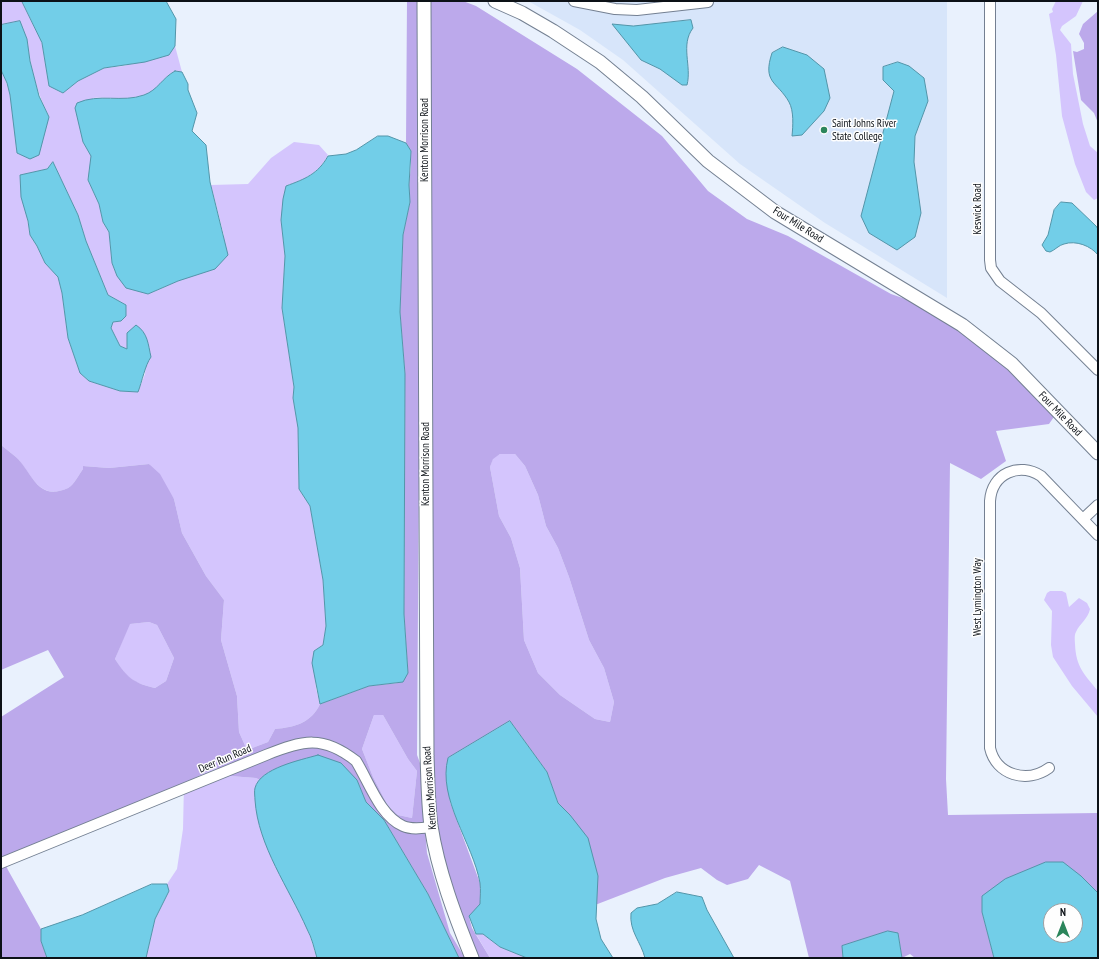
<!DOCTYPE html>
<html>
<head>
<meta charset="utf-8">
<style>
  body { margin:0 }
  #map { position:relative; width:1099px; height:959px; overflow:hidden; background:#e9f1fd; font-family:"PT Sans Narrow",sans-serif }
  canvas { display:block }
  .frame { position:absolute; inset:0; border:2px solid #0c1117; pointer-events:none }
  .north { position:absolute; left:1043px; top:903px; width:40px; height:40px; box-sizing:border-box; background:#fefefe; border:1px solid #9d9fa2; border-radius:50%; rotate:0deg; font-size:11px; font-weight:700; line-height:16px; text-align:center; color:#0c1117 }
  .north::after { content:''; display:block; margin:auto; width:14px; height:18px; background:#2b855b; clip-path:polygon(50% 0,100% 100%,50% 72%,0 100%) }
</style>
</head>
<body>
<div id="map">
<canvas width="1099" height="959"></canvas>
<div class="frame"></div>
<div class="north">N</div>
</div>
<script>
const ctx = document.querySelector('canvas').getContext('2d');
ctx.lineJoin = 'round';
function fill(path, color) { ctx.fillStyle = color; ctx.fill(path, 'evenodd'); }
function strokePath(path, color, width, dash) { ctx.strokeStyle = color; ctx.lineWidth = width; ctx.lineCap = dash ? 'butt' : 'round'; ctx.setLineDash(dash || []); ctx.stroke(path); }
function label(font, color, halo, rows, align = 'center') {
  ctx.font = font + ' "PT Sans Narrow",sans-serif'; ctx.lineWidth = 3; ctx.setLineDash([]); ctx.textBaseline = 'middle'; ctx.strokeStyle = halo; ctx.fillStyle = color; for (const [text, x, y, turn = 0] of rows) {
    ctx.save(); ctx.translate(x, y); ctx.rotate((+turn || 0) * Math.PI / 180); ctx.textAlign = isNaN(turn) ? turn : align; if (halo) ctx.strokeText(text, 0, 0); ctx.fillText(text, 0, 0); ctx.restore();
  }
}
fill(new Path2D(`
  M 528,1 L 947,1 L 947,298 L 825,223 L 740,164 L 623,60 L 580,30 Z`), '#d7e5fa');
fill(new Path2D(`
  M 1,1 L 22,1 L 42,43 L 49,85 L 63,93 L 78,81 L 104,68 L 123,66 L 169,55 L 175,46 L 182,72 L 175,71 C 163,77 163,85 155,90 C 136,102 114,97 93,98 L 83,142 L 92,156 L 88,180 L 99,204 L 103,222 L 109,232 L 112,263 L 117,276 L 148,294 L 178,281 L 224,236 L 211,185 L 248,184 L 271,158 L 294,142 L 319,145 L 328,155 C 318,174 305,179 286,186 L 281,220 L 285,256 L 282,308 L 294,387 L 293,398 L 298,428 L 299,489 L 310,506 L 323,580 L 326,626 L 323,645 L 314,651 L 316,688 L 320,704 C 311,723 295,727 275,729 L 268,742 L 247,750 L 239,732 L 237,696 L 221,640 L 224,600 L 206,576 L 182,533 L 174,499 L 149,464 L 109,468 L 83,466 L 83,469 C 79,474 74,485 68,488 C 38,502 32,473 16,457 C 11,453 6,449 1,445 L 1,70 C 14,96 15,125 17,153 L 49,117 C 37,92 30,67 27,39 L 7,23 L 1,25 ZM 53,162 L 78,215 L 86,241 L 108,295 L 126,305 L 121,321 L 113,322 L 111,328 L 120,346 L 127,349 L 146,363 L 145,374 L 138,392 L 120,391 L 89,381 L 80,373 L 68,338 L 62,293 L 58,276 L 45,263 L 37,246 L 30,235 L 20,175 L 47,169 Z
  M 1056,1 L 1083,1 L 1076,16 L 1062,26 L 1060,30 L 1071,44 L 1073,74 L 1083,124 L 1090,146 L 1098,153 L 1098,198 L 1094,200 L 1086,192 L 1075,164 L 1062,116 L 1056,55 L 1049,14 L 1053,12 L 1052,9 Z
  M 500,454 L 515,454 L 525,466 L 538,495 L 546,526 L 558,548 L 569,577 L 589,640 L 604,668 L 614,702 L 610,722 L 595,719 L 560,695 L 538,673 L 524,640 L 520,568 L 511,538 L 499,516 L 490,467 L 493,458 Z
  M 1050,591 L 1062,591 L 1066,593 L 1069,607 L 1079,598 L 1087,603 L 1090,609 C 1088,619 1080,623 1076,632 C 1074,635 1075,641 1075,644 C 1076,667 1084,674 1098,691 L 1098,717 L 1072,686 L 1053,657 L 1051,645 L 1052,611 L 1044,600 L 1047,593 Z
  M 149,622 L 157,625 L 174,658 L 166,681 L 155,688 C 133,683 127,678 115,659 L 129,624 Z
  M 374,715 L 383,715 L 408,759 L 417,771 L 412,818 L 398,815 L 388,806 L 373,777 L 362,749 Z
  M 216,767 L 230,776 L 256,778 L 260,780 L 255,788 L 292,898 L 308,930 L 317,958 L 146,958 L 155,919 L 169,891 L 167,884 L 177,869 L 183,829 L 184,784 Z
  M 476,934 L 483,934 L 500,947 L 527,958 L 490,958 Z`), '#d4c5fd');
fill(new Path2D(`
  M 407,1 L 421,1 L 421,159 L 417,755 L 420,763 L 427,853 L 450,933 L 465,958 L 459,958 L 428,894 L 384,820 L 366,802 L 357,780 L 269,772 L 260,780 L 256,778 L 230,776 L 216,767 L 184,784 L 2,857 L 8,870 L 41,929 L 41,941 L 47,958 L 1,958 L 1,717 L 64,677 L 48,650 L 1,670 L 1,445 C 6,449 11,453 16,457 C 33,473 37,502 68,488 C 74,485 79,474 83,469 L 83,466 L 109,468 L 149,464 L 160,474 L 174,499 L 182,533 L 206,576 L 224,600 L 221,640 L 237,696 L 239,732 L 247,750 L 268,742 L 275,729 C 295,727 311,723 320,704 L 369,686 L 397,683 L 408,673 L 404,614 L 405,374 L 400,312 L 403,235 L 410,202 L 409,185 L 411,165 L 411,151 L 406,143 ZM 149,622 L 157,625 L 174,658 L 166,681 L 155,688 C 133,683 127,677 115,659 L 130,624 ZM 374,715 L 383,715 L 408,759 L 417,771 L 412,818 L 398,815 L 388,806 L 373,777 L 362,749 Z
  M 428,1 L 463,1 L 476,6 L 577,69 L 662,136 L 708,191 L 747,219 L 788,236 L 891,294 L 923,305 L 990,351 L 1056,414 L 1049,424 L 996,431 L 1006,461 L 981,479 L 950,463 L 946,779 L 948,815 L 1098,813 L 1098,893 L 1081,876 L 982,912 L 994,958 L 915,958 L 910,954 L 902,958 L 898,933 L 842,952 L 843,958 L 809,958 L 790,881 L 759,865 L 748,879 L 727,885 L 717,880 L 701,868 L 665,878 L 595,905 L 595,898 L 570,815 L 558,803 L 547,772 L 510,721 L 448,758 L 450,802 L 480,883 L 480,905 L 469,917 L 472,928 L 490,958 L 478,958 L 461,920 L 441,852 L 432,804 ZM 500,454 L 515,454 L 525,466 L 538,495 L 546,526 L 558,548 L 569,577 L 589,640 L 604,668 L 614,702 L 610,722 L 595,719 L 560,695 L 538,673 L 524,640 L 520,568 L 511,538 L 499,516 L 490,467 L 493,459 Z
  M 1098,11 L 1098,123 L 1094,113 L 1081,100 L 1073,51 L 1077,52 L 1084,49 L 1084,43 L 1079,34 L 1083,24 Z`), '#bca9eb');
const water = new Path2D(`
  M 22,1 L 166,1 L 176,19 L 175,46 L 169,55 L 145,62 L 104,68 L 78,81 L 63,93 L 49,86 L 42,43 Z
  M 691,20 L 693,28 C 680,45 692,66 687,85 L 682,85 L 660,69 L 641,60 L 612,24 L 633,26 Z
  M 20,21 L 27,39 L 30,61 L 39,96 L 49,117 L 39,155 L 30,159 L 17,153 L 10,95 L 7,83 L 1,70 L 1,25 Z
  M 783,47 L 807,55 L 824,69 L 830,98 L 824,111 L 802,135 L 792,136 C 793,126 794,111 789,102 C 777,81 762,83 772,53 Z
  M 898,62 L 909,66 L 924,78 L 928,101 L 915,136 L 914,162 L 921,213 L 915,237 L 897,250 L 869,233 L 861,216 L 894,91 L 883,80 L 883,67 Z
  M 175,71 L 182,72 L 188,84 L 188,90 L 197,113 L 192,131 L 206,145 L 210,182 L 228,255 L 215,269 L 178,281 L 148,294 L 126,288 L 117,276 L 112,263 L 109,232 L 103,222 L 99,204 L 88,180 L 91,156 L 83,142 L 75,108 L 77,103 C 99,93 122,103 144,95 C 158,90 162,78 175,71 Z
  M 378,136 L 388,136 L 406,143 L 411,151 L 409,185 L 410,202 L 403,235 L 400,312 L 405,374 L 404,614 L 408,673 L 403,682 L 369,686 L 320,704 L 312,663 L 314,651 L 323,645 L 326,626 L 323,580 L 310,506 L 299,489 L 298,428 L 293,398 L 294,387 L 282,308 L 285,256 L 281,220 L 283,199 L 286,186 C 305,179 318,174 328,156 L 346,154 L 356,150 Z
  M 53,162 L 78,215 L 86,241 L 108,295 L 126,305 L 126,316 L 121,321 L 113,322 L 111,328 L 120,346 L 127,349 L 127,333 L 136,325 C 148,333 148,344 151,357 C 145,365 142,382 138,392 L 120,391 L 89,381 L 80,373 L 68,338 L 62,293 L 58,277 L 45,263 L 37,246 L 30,235 L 28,221 L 21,197 L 20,175 L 47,169 Z
  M 1061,202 L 1072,203 L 1096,226 L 1098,229 L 1098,255 C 1091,246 1076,240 1064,244 C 1059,245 1055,250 1050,252 L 1046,251 L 1042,245 L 1048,235 L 1054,210 Z
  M 510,721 L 547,772 L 558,803 L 570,815 L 588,838 L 598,876 L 596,919 L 601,939 L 613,958 L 527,958 L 500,947 L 483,934 L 476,934 L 469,916 L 480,904 C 480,898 481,890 480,883 C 473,843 437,799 448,758 Z
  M 318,755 L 341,763 L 357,780 L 366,802 L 384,820 L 428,894 L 459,958 L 317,958 C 314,948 312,938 307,929 C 289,888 258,846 255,800 C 255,797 254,791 255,788 C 260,768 301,760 318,755 Z
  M 1046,862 L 1063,862 L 1081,876 L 1098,893 L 1098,958 L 994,958 L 982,912 L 982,896 L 1005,879 ZM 1051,911 L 1075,911 L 1075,935 L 1051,935 Z
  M 152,884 L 167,884 L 169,891 L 155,919 L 146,958 L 47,958 L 41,941 L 41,929 L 82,915 Z
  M 677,892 L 702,897 L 707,910 L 734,958 L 645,958 C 641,942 629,931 631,913 L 637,908 L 657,904 Z
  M 888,931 L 898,933 L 902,958 L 843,958 L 842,946 Z`);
fill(water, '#72cee8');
strokePath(water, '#5395a9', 1);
const minor = new Path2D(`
  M 574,1 L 615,9 L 637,10 L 708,2
  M 990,1 L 990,260 L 991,268 L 1000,281 L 1041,313 L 1098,370
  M 1083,519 L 1098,505
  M 1049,768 C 1027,784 996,775 990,748 L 990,501 C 992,473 1019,462 1041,476 L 1098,535
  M 1,863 L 266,755 C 303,740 323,735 356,761 C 369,782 380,816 403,826 C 412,830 423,828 431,827`);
const major = new Path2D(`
  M 424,1 L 427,756 C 428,780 428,803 431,826 C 438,871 455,916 472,958
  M 495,1 L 522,13 L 553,31 L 600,62 L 642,97 L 708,161 L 775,212 L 962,325 L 1012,364 L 1098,453`);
strokePath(minor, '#748092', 12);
strokePath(major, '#748092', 15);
strokePath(minor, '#fff', 10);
strokePath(major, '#fff', 13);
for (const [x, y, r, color] of [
  [824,130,4,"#2b855b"]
]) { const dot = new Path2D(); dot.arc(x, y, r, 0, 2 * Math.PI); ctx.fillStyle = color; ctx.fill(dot); strokePath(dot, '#fefefe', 1.5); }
label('11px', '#0c1117', '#fefefe', [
  ["Saint Johns River",832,124],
  ["State College",832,137]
], 'left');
label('11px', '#0c1117', '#fefefe', [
  ["Kenton Morrison Road",425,140,-90],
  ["Keswick Road",978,209,-90],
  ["Four Mile Road",798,225,32],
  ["Four Mile Road",1060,414,46],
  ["Kenton Morrison Road",426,464,-90],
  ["West Lymington Way",978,597,-90],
  ["Deer Run Road",225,759,-23],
  ["Kenton Morrison Road",430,788,-94]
]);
</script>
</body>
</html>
